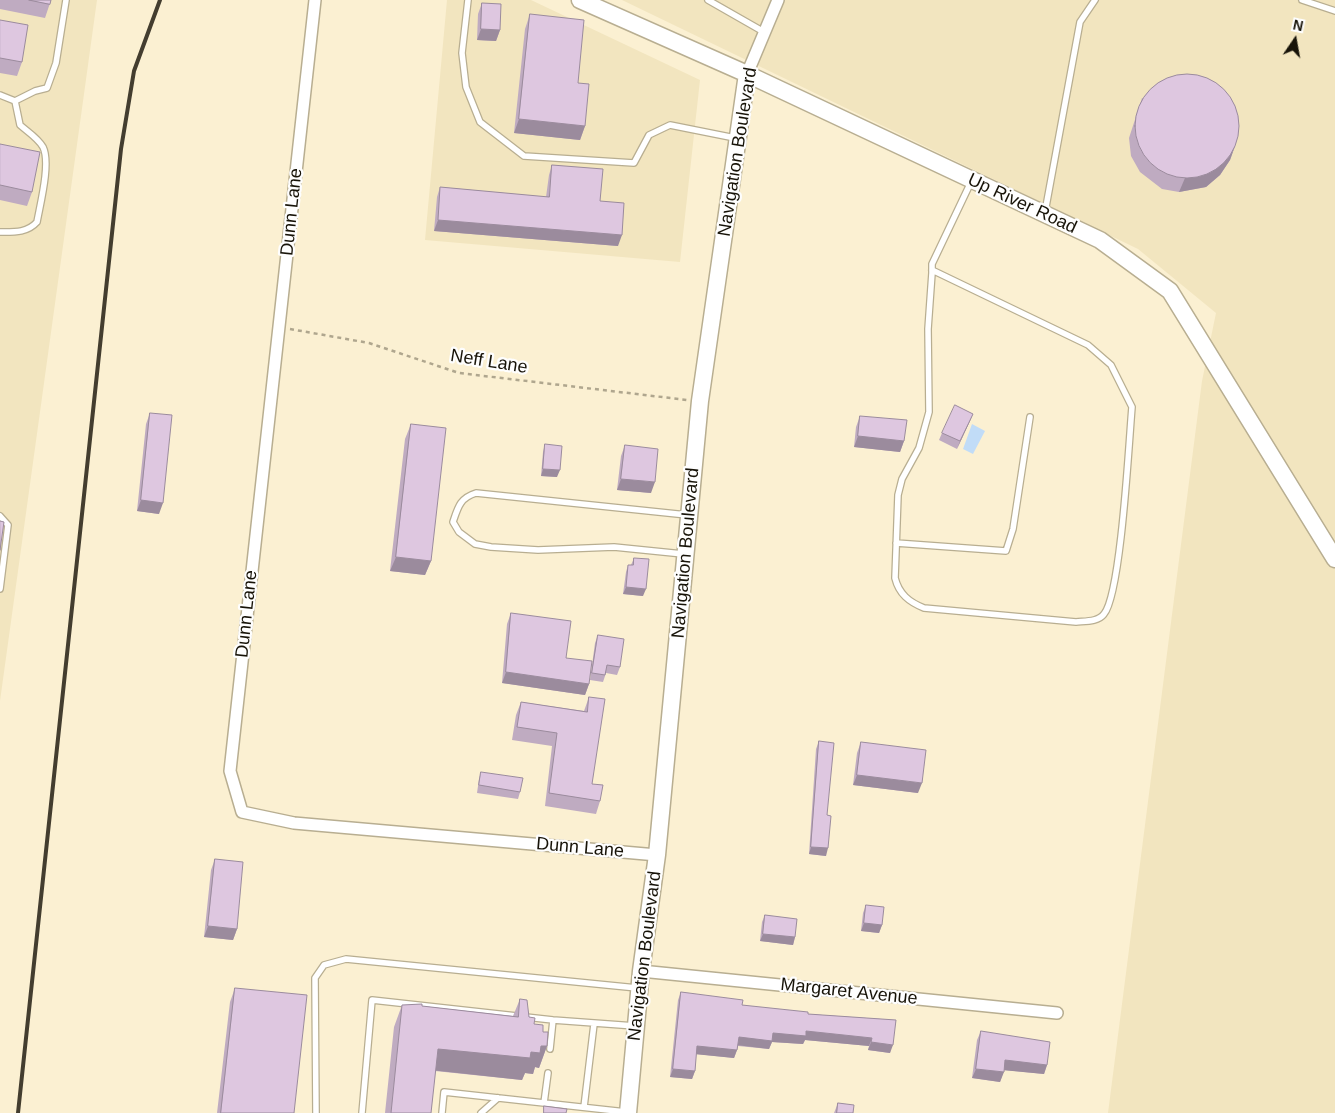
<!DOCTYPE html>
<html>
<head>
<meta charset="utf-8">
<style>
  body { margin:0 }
  #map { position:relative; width:1335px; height:1113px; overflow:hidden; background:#fbf0d2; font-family:Arial,sans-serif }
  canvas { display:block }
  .north { position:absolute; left:1270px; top:15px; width:50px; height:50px; -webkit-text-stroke:4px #fefefe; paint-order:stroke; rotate:12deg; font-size:14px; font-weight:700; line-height:20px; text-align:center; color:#171308 }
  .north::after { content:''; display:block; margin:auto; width:18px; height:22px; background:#171308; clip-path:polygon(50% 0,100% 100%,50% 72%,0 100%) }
</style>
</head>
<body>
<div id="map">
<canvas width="1335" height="1113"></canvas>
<div class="north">N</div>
</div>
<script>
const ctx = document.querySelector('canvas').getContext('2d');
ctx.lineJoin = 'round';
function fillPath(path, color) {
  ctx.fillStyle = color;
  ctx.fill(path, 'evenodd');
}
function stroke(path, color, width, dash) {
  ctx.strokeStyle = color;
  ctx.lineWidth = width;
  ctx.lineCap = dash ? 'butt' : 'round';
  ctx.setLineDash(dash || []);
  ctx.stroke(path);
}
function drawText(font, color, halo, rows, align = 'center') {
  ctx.font = font + ' Arial,sans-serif';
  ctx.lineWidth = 4.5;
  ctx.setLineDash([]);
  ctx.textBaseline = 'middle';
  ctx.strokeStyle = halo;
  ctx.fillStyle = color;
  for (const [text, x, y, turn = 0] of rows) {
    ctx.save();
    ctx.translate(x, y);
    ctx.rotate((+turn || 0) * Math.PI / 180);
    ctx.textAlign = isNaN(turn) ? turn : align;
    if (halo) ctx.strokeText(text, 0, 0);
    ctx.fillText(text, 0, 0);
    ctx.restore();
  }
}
fillPath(new Path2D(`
  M0,0H97L0,701Z
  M447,0H531L700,80L680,262L425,240Z
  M622,0H1335V1113H1108L1202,381L1216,313L1138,249Z`), '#f2e5bf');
fillPath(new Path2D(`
  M972,424L985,431L973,454L963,449Z`), '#c1dcf7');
const lane = new Path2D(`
  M468,0L462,53L466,87L480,122L524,156L634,163L649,135L670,125L735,138
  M708,0L764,32
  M1302,0L1335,11
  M0,95L15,101L20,125C28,132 38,138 43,147C51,163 40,205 37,222C27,233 14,232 0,232
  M15,101L35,91L47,88L56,63L66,0
  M1045,212L1080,22L1095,0
  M932,270L1088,345L1111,365L1132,407C1129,441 1121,594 1104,614C1098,622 1085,621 1076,622L924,608C909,602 899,594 895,578L898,495L902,479L919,448L929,412L928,329L932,273V264L971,182
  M0,516L8,525L0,589
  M896,543L1006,551L1013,529L1030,417
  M683,554L614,547L538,550L491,547L475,544L459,532L453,522C458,507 460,498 476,493L687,515
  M550,1049L553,1020
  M544,1103L548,1073
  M584,1107L594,1024
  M316,1113L315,978L324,965L346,959L637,988
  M362,1113L372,1000L553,1020L635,1026
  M442,1113L444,1092L626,1112
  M481,1113L498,1098`);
const street = new Path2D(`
  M315,0L230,771L242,812L294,823L657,855
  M747,74L778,0
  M641,971L1057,1013`);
const secondary = new Path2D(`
  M580,0L747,74L1100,240L1170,291L1335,559
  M628,1113L641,971L657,855L700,401L747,74`);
stroke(lane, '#b8ae91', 8);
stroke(street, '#b8ae91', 14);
stroke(secondary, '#b8ae91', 19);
stroke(new Path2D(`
  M290,329L369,343L459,373L687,400`), '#afa68e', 2.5, [4, 4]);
stroke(lane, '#fff', 5.5);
stroke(street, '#fff', 11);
stroke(secondary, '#fff', 16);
stroke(new Path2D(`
  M18,1113L121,149L134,71L160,0`), '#433d2f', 4);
fillPath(new Path2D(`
  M0,0H51L45,18L0,9Z
  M482,3L500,30L496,41L477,40L478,14Z
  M530,14L578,83L585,126L580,140L514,133L525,29Z
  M0,20L22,62L17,76L0,73Z
  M1142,98L1235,146L1230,160L1220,175L1206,187L1179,192L1162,189L1140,172L1131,156L1129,138Z
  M0,144L32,192L27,206L0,200Z
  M552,165L600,201L618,246L434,231L437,197L440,187L546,197L549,175Z
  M150,413L159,514L137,511L146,424Z
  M973,414L957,449L939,440L942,433Z
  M860,416L904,441L900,452L854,447L856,427Z
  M411,424L431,561L425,575L390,571L405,439Z
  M545,444L557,477L541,476L543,452Z
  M625,445L651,493L617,490L621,456Z
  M634,558L643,596L623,594L626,572L628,565H631Z
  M511,613L566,658L589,684L585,695L502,683L507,624Z
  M598,635L620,667L617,675L606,673L603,682L590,680L595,643Z
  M589,697L592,784L600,801L596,814L545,806L552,746L512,740L516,715L521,702L584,711Z
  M819,741L827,815L826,856L809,854L816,749Z
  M861,742L918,793L853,785L857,753Z
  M481,772L520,792L518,799L477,793L479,779Z
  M215,859L237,929L233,940L204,937L211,870Z
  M866,905L882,925L879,933L861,931L863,913Z
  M765,915L795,937L793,945L760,941L762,922Z
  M235,988L294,1113H217L230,1002Z
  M681,992L742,1005L808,1014L896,1020L890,1053L868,1050L869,1046L805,1040L803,1044L772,1042L769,1049L738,1046L737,1050L734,1058L696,1054L695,1071L692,1079L670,1077L678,1000Z
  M520,999L529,1017L534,1024L543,1032L547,1046L539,1068L535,1067L533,1074L525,1073L522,1080L435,1071L431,1113H385L394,1027L402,1005L422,1006L513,1016Z
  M981,1031L1047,1065L1044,1074L1004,1070L1000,1082L972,1078L977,1040Z
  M838,1103L853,1113H834Z`), '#bfabc1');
fillPath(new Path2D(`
  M481,29L500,30L496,41L477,40Z
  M519,119L585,126L580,140L514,133Z
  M1235,146L1230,160L1220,175L1206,187L1179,192L1185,178Z
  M438,220L622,235L618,246L434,231Z
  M973,414L970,421L957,449L960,441Z
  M858,436L904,441L900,452L854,447Z
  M543,469L560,470L557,477L541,476Z
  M621,479L655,482L651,493L617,490Z
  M141,500L163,503L159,514L137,511Z
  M396,557L431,561L425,575L390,571Z
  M626,587L646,589L643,596L623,594Z
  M506,672L589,684L585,695L502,683Z
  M857,775L922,783L918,793L853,785Z
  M811,847L828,848L826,856L809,854Z
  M864,923L882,925L879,933L861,931Z
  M208,926L237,929L233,940L204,937Z
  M763,934L795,937L793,945L760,941Z
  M806,1031L872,1038L869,1046L805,1040L803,1044L772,1042L769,1049L736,1045L739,1037L773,1033Z
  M871,1042L893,1045L890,1053L868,1050Z
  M541,1046H547L539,1068L535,1067L533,1074L525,1073L522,1080L430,1070L438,1049L531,1052Z
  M697,1046L737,1050L734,1058L694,1054Z
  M1005,1060L1047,1065L1044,1074L1002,1070Z
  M673,1069L695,1071L692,1079L670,1077Z
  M976,1069L1004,1072L1000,1082L972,1078Z`), '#9b8b9d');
const building = new Path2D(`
  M29,0H51L50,4Z
  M482,3L501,4L500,30L481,29Z
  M530,14L584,20L578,83L589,84L585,126L519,119Z
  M0,20L28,25L22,62L0,58Z
  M1135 126a52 52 0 1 1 104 0a52 52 0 1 1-104 0Z
  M0,144L40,152L32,192L0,185Z
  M552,165L603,169L600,201L624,203L622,235L438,220L440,187L549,197Z
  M955,405L973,414L960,441L942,433Z
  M150,413L172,415L163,503L141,500Z
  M860,416L907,420L904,441L858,436Z
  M411,424L446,428L431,561L396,557Z
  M545,444L562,446L560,470L543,469Z
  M625,445L658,449L655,482L621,479Z
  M0,521L4,522L0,550Z
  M634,558L649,559L646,589L626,587L628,565H633Z
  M511,613L571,621L566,658L592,661L589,684L506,672Z
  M598,635L624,639L620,667L607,665L605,675L592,673Z
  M589,697L605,699L592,784L603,785L600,801L549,793L557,733L517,727L521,702L587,712Z
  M819,741L834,743L827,815L831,816L828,848L811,847Z
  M861,742L926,750L922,783L857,775Z
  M481,772L523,778L520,792L479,785Z
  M215,859L243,862L237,929L208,926Z
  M866,905L884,907L882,925L864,923Z
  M765,915L797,919L795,937L763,934Z
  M235,988L307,995L294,1113H221Z
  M681,992L743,1000L742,1005L808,1012V1014L896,1020L893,1045L871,1042L872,1038L806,1031V1036L773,1033L772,1041L739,1037L737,1050L697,1046L695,1071L673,1069Z
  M520,999L527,1000L529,1017L535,1018L534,1024L543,1025V1032H548L547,1046H541L540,1053L531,1052L530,1058L438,1049L431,1113H391L402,1005L422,1004V1006L518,1017Z
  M981,1031L1050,1042L1047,1065L1005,1060L1004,1072L976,1069Z
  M838,1103L854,1105L853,1113H837Z
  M544,1106L567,1109L566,1113H544Z`);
fillPath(building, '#dec7e0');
stroke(building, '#9b8b9d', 1);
drawText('18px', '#171308', '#fefefe', [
  ["Navigation Boulevard",738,152,-81],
  ["Up River Road",1022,204,25],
  ["Dunn Lane",292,212,-84],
  ["Neff Lane",489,362,9],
  ["Navigation Boulevard",686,553,-85],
  ["Dunn Lane",247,614,-84],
  ["Dunn Lane",580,848,5],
  ["Navigation Boulevard",645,956,-83],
  ["Margaret Avenue",849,992,6]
]);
</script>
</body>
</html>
